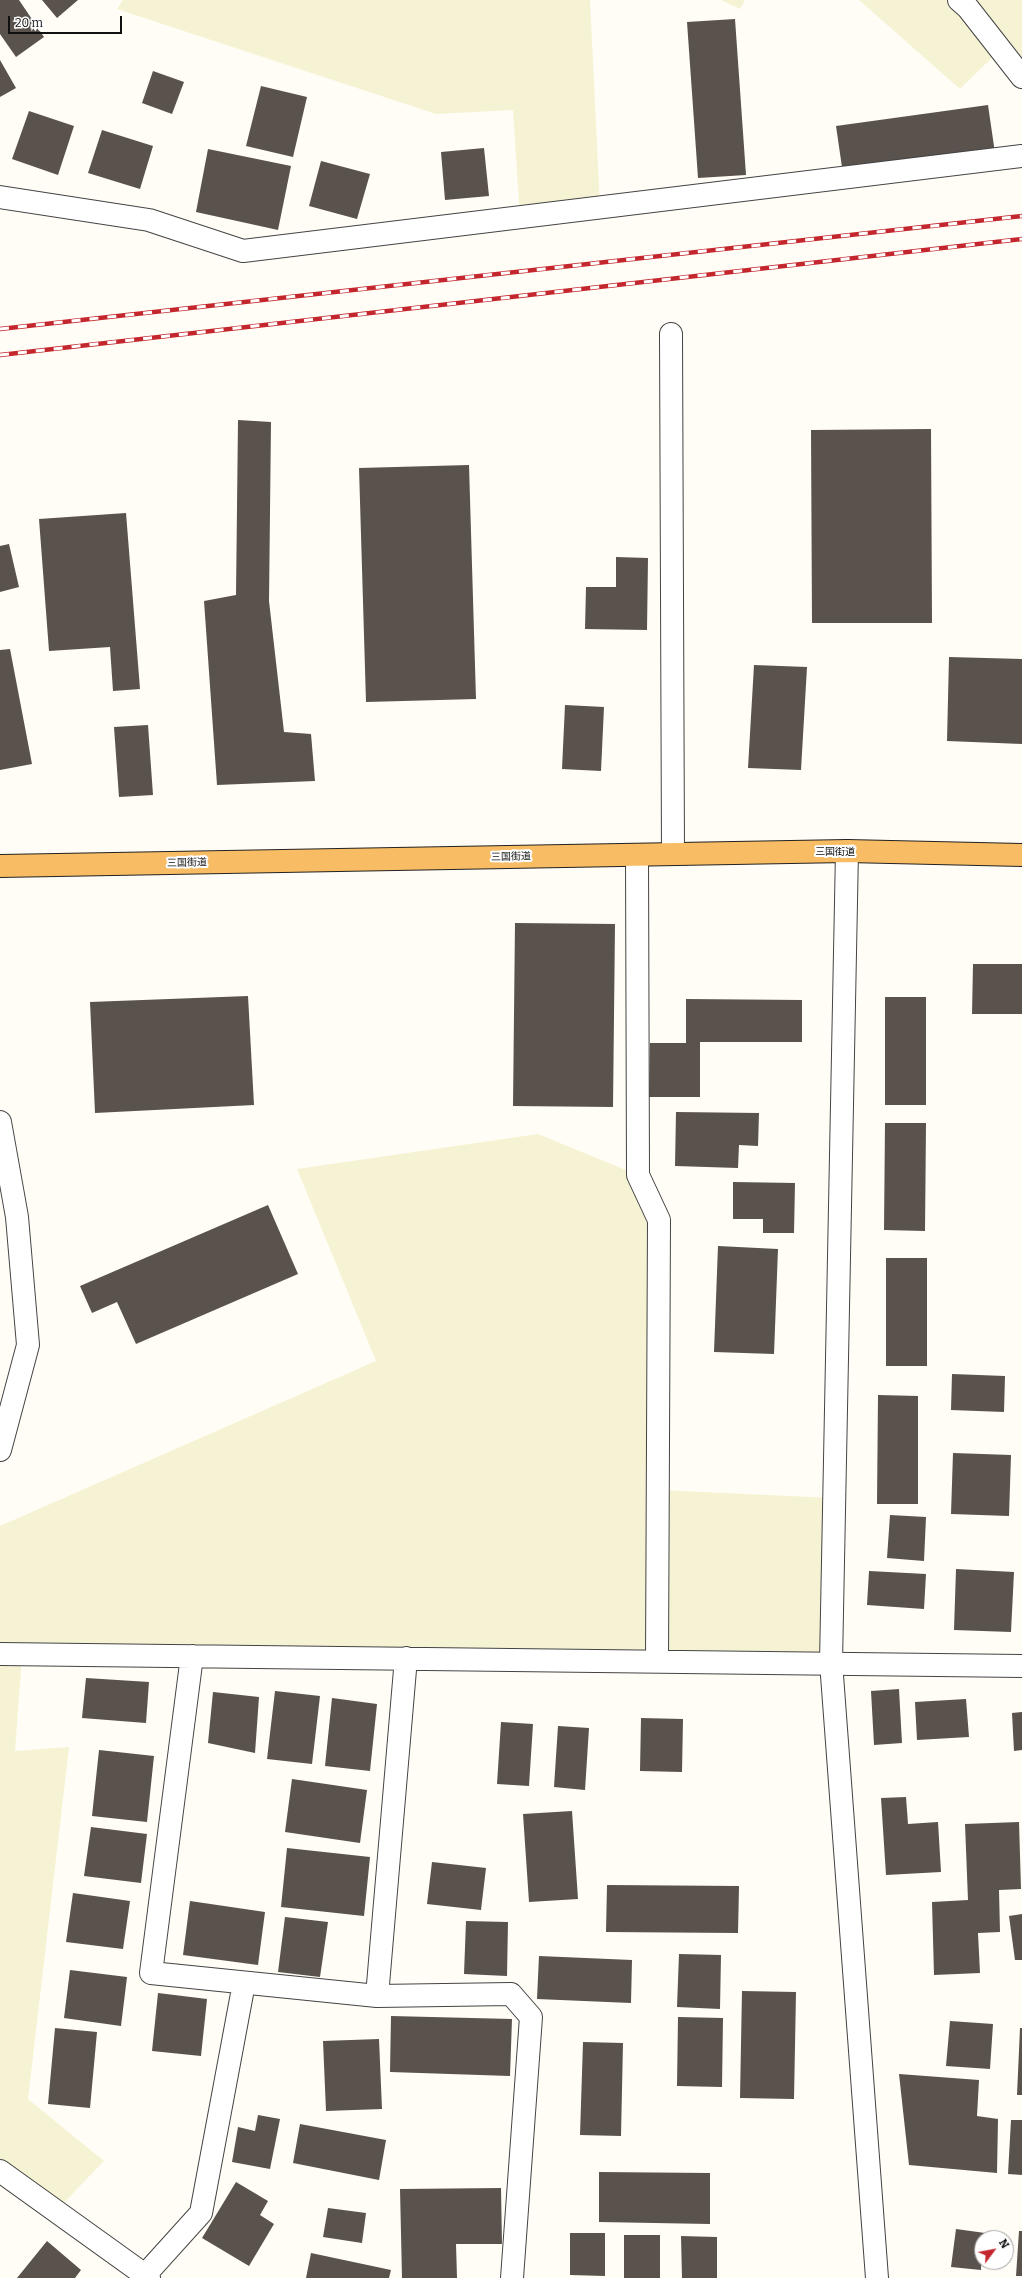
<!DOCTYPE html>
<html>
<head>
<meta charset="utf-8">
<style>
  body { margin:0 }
  #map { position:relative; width:1022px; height:2278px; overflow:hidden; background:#fffdf5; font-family:Bitter,serif }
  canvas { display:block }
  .north { position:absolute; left:974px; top:2230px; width:40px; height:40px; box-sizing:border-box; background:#fff; border:1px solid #a0a0a0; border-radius:50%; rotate:58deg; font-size:11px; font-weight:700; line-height:16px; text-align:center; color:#111 }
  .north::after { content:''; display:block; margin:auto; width:14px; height:18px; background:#c4262e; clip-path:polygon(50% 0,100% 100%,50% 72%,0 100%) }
  .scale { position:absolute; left:8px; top:16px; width:114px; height:18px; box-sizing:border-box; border:2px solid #111; border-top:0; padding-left:5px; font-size:12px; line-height:14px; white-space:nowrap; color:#111; -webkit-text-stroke:3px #fff; paint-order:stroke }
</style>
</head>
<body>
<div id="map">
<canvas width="1022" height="2278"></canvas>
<div class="north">N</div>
<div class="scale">20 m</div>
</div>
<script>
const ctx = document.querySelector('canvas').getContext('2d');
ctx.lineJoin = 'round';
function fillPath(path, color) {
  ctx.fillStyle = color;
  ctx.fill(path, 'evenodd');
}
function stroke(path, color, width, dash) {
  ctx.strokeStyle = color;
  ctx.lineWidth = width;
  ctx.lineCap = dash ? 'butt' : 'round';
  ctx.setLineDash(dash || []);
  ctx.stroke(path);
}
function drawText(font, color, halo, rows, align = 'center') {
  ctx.font = font + ' Bitter,"Noto Sans JP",serif';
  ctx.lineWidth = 4;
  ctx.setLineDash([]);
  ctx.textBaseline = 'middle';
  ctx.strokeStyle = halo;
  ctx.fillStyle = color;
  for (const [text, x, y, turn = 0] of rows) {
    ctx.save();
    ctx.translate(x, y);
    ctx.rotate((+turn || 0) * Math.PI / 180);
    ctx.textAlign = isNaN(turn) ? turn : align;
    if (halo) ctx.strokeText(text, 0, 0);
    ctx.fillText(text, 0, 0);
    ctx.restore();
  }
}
fillPath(new Path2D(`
  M123,0H590L600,207L520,218L513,110L436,114L117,9Z
  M721,0H745L740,9Z
  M859,0H1022V77L1000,50L960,89Z
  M538,1134L638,1175L659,1220L658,1490L834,1498L831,1662L22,1655L15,1751L69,1747L28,2099L104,2161L56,2211L0,2171V1526L376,1361L297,1169Z`), '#f6f3d4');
fillPath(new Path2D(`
  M0,0H19L44,37L16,57L0,34Z
  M42,0H78L57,18Z
  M735,19L746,175L698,178L687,22Z
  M0,60L16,88L0,97Z
  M153,71L184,82L172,114L142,103Z
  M261,86L307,97L293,157L246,146Z
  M988,105L995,153L843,174L836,126Z
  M29,111L74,126L58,175L12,159Z
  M102,130L153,146L140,189L88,173Z
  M484,148L489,196L445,200L441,152Z
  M208,149L291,166L278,230L196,212Z
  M321,161L370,174L357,219L309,206Z
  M238,420L271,422L269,601L284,732L311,734L315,781L217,785L204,601L236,595Z
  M931,429L932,623H812L811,430Z
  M469,465L476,699L366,702L359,468Z
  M126,513L140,689L113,691L110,647L49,651L39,519Z
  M9,544L19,587L0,592V546Z
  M616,557L648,558L647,630L585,629L586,587H616Z
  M10,649L32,764L0,770V650Z
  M949,657L1022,659V744L947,741Z
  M754,665L807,667L801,770L748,768Z
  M565,705L604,707L601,771L562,769Z
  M148,725L153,795L119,797L114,727Z
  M515,923L615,924L613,1107L513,1106Z
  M973,964H1022V1014H972Z
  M248,996L254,1105L95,1113L90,1002Z
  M885,997H926V1105H885Z
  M686,999L802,1000V1042H700V1097H649L650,1043H686Z
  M676,1112L759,1113L758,1146L739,1145L738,1168L675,1166Z
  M885,1123H926L925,1231L884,1230Z
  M733,1182L795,1183L794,1233H763V1219H733Z
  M268,1205L298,1274L136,1344L117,1302L92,1313L80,1286Z
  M718,1246L778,1249L774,1354L714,1352Z
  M886,1258H927V1366H886Z
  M952,1374L1005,1376L1004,1412L951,1410Z
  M878,1395L918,1396V1504H877Z
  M953,1453L1011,1455L1009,1516L951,1514Z
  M890,1515L926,1517L924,1561L887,1558Z
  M956,1569L1014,1572L1011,1632L954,1630Z
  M869,1571L926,1574L924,1609L867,1605Z
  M86,1678L149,1682L146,1723L82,1718Z
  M899,1689L902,1743L874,1745L871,1691Z
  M275,1691L320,1696L312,1764L267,1759Z
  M213,1692L259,1697L255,1753L208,1743Z
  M332,1698L377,1704L370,1771L325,1766Z
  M966,1699L969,1737L917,1740L915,1702Z
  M1022,1712V1750L1014,1751L1012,1713Z
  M641,1718L683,1719L682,1772L640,1771Z
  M501,1722L533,1724L529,1786L497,1784Z
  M558,1726L589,1728L585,1790L554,1787Z
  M99,1750L154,1756L147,1822L92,1816Z
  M292,1779L367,1790L360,1843L285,1832Z
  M906,1797L908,1824L938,1822L941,1872L886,1875L881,1798Z
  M572,1811L578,1899L529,1902L523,1814Z
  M1019,1822L1021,1889L999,1890L1000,1932L978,1933L980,1973L934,1975L932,1902L968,1900L965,1824Z
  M91,1827L147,1834L141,1883L84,1876Z
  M287,1848L370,1857L364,1916L281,1907Z
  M432,1862L486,1868L481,1910L427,1904Z
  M607,1885L739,1886L738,1933L606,1932Z
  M73,1893L130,1901L123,1949L66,1942Z
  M190,1901L265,1912L258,1965L183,1955Z
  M1022,1914V1960H1015L1009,1916Z
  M285,1917L328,1922L320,1977L278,1972Z
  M466,1921L508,1922L507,1976L464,1974Z
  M679,1954L721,1955L720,2009L677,2007Z
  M539,1956L632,1960L631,2003L537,1999Z
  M70,1970L127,1977L121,2026L64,2018Z
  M742,1991L796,1992L794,2099L740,2098Z
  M158,1993L207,1999L201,2056L152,2051Z
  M391,2016L512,2019L510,2076L390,2072Z
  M678,2017L723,2018L722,2087L677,2086Z
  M950,2021L993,2024L990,2069L946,2066Z
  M55,2028L97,2032L90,2108L48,2104Z
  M1020,2028H1022V2095H1017Z
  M379,2039L382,2109L326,2111L323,2041Z
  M583,2042L623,2043L621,2136L580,2135Z
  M899,2074L979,2080L977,2116L998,2119L997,2173L909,2165Z
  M258,2115L280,2119L270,2169L232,2162L238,2127L255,2131Z
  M1011,2120H1022V2175L1008,2174Z
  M300,2124L386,2140L379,2180L293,2163Z
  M599,2172L710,2173V2224L599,2222Z
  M236,2182L268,2201L260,2215L274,2224L249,2266L202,2238Z
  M501,2188L502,2244H456L457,2278H402L400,2189Z
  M328,2208L366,2213L362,2243L323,2237Z
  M956,2229L985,2233V2238H982L981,2270L951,2267Z
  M1019,2231H1022V2276H1016Z
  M570,2233H605V2276L570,2275Z
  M624,2235H660V2278H624Z
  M681,2236L717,2237V2278H682Z
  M47,2241L81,2270L75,2278H17Z
  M311,2253L391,2270L389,2278H306Z`), '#5a524d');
const minor = new Path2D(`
  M959,0L968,8L1022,77
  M0,197L149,220L243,251L1022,156
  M671,334L673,854
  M637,855L638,1175L659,1220L657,1661
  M0,1122L17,1217L28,1345L0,1450
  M0,1654L1022,1666
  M192,1656L151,1973L377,1996L511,1994L531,2017L512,2278
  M377,1996L406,1658
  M0,2171L149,2278
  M145,2275L201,2213L244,1983`);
const tertiary = new Path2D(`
  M847,851L831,1662L877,2278`);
const trunk = new Path2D(`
  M0,866L847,851L1022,855`);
stroke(minor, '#444', 24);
stroke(tertiary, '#444', 24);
stroke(trunk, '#222', 24);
stroke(minor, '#fff', 22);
stroke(tertiary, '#fff', 22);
stroke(trunk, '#f7bc64', 22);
const rail = new Path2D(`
  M0,329L1022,216
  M0,355L1022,239`);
stroke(rail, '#c4262e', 4.5);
stroke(rail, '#fff', 3, [9]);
drawText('10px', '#111', '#fff', [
  ["三国街道",835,852],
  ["三国街道",511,857,-1],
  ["三国街道",187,863,-1]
]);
</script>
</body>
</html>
